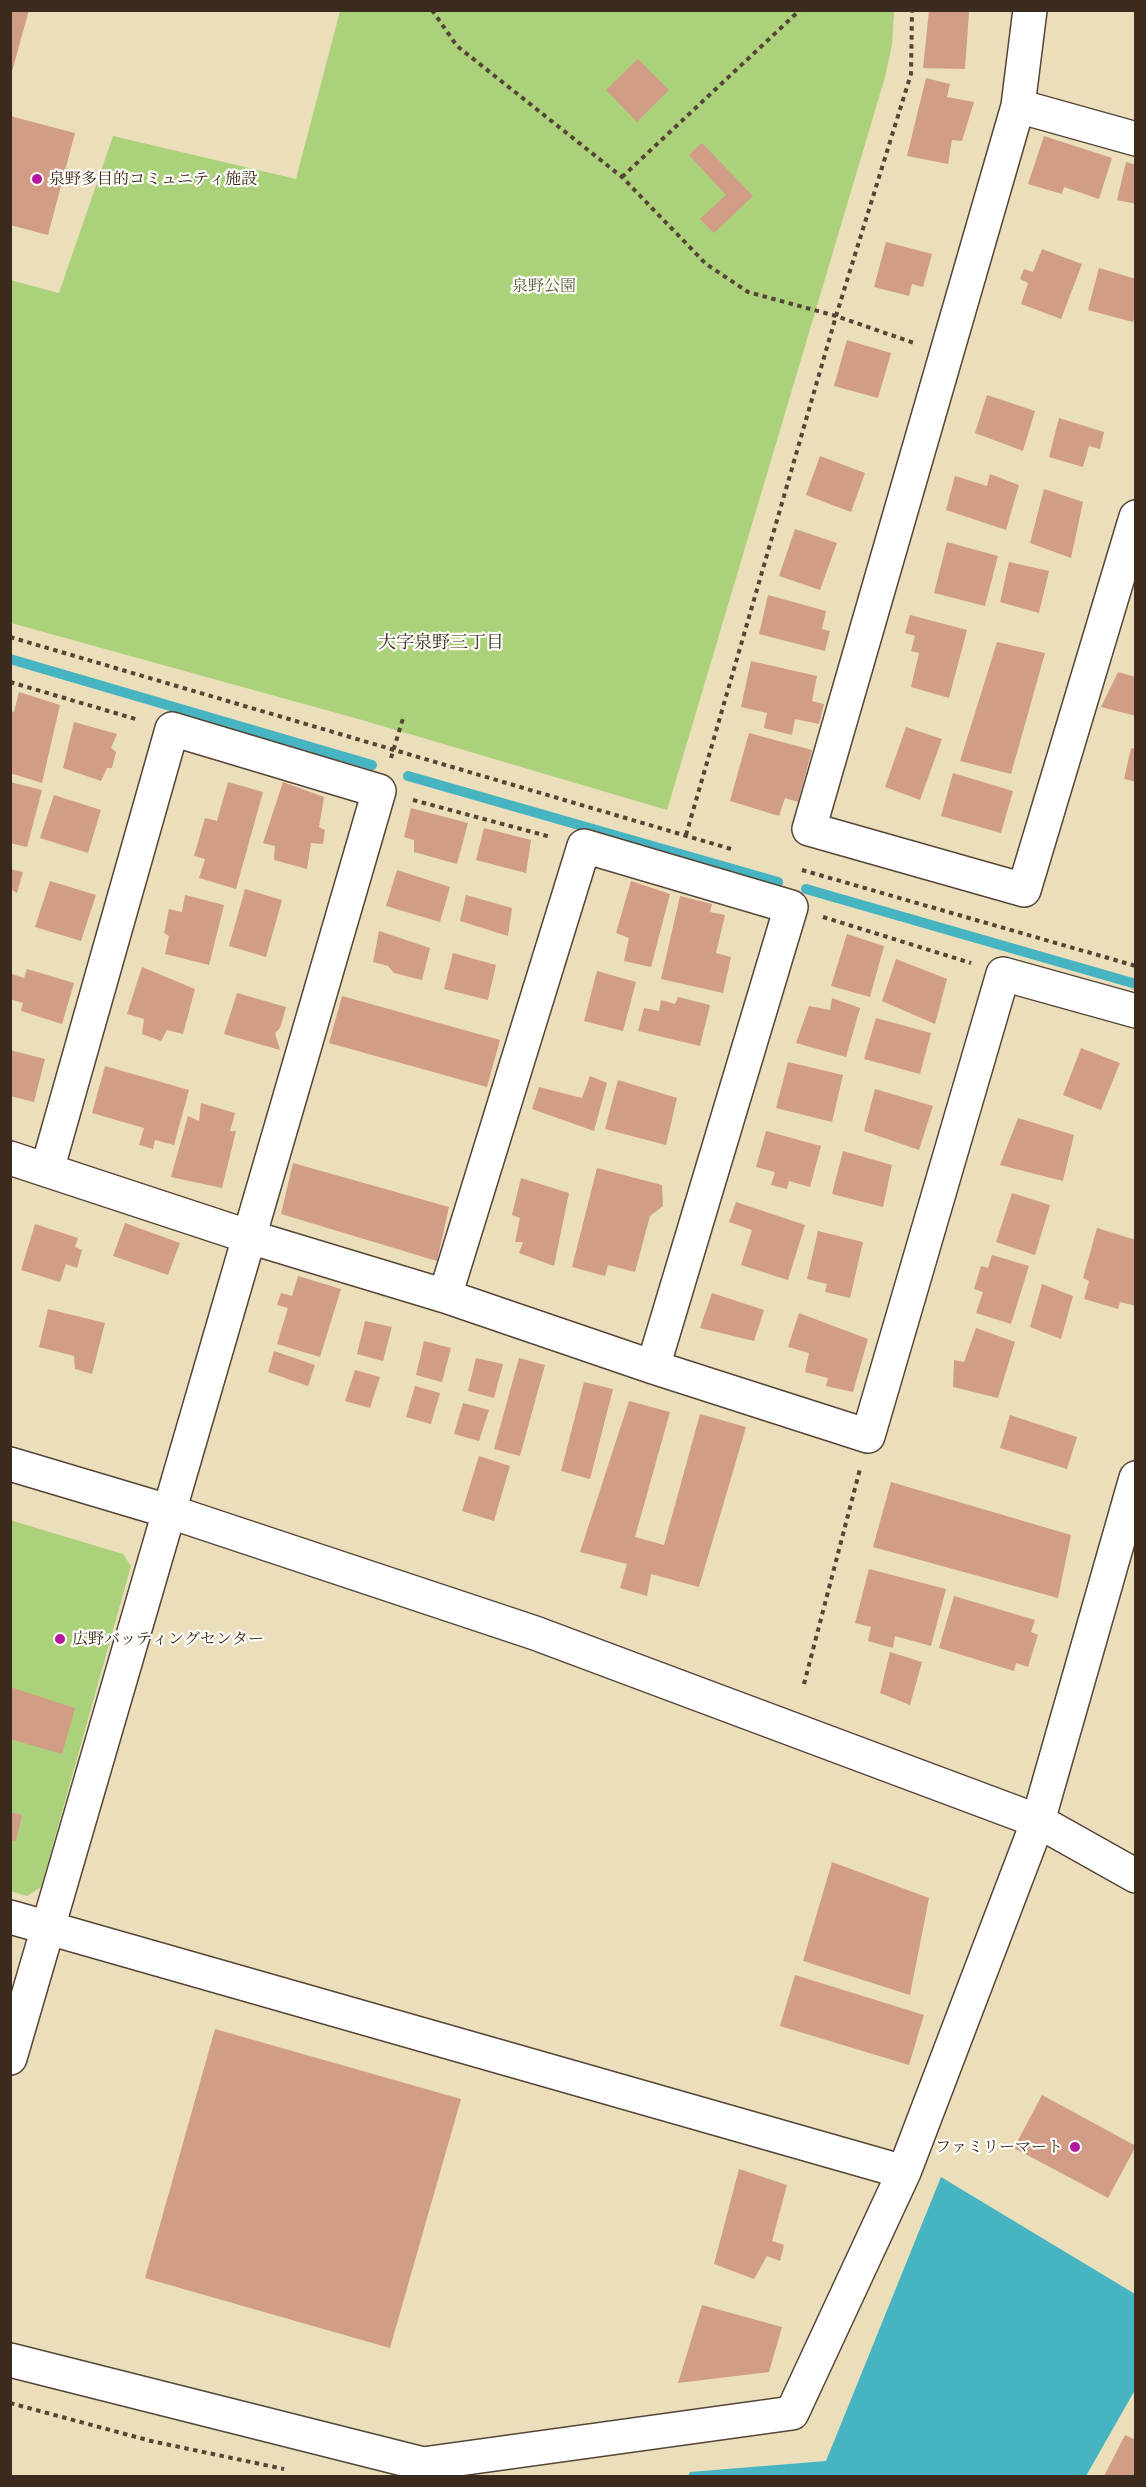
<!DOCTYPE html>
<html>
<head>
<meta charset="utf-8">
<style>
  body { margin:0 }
  #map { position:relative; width:1146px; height:2487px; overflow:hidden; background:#ebdebb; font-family:"Libre Caslon Text",serif }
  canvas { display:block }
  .frame { position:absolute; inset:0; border:12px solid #3b2a1e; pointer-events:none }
</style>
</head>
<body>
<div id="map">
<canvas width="1146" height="2487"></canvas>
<div class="frame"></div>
</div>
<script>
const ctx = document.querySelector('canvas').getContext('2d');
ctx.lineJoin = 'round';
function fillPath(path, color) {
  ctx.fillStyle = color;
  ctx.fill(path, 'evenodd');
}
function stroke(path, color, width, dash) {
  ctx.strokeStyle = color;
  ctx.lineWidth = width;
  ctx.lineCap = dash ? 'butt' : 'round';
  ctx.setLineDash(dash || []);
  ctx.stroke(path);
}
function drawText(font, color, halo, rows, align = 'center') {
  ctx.font = font + ' "Libre Caslon Text","Noto Serif JP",serif';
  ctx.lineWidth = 4.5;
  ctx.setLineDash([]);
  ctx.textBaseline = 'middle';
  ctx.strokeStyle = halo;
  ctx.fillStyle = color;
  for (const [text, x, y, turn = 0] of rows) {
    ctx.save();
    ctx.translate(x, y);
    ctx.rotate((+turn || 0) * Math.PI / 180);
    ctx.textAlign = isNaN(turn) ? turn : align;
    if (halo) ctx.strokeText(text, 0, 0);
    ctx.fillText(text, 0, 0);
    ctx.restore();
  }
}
fillPath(new Path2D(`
  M340,11H894L892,45L885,77L667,810L362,720L11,623L10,280L59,293L113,136L296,179Z
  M10,1520L123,1554L131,1566L41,1887L27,1896L10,1891Z`), '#abd17b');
fillPath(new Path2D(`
  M941,2177L1135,2294V2390L1086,2476H688L690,2472L826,2461Z`), '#46b4c1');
stroke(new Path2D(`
  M10,659L372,765
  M408,776L778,882
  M806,889L1136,984`), '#46b4c1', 10);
fillPath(new Path2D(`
  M10,10H29L11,75H10Z
  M929,10L969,12L965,69L923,68Z
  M638,59L669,90L637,122L606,90Z
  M926,78L950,84L947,97L974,102L962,141L952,140L948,164L907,156Z
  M10,116L75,133L48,235L10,225Z
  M1044,136L1112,158L1099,199L1064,187L1062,194L1028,184Z
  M702,143L753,196L714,233L700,219L726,195L689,155Z
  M1126,162L1136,165V204L1117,200Z
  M886,242L932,254L923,287L912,284L909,296L874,287Z
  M1042,249L1082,264L1061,319L1021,304L1028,283L1020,279L1024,269L1033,272Z
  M1099,268L1136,279V310L1133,322L1088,310Z
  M847,340L891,353L878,398L834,386Z
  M987,395L1035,411L1023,451L975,433Z
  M1059,418L1104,432L1100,449L1089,446L1083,467L1049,457Z
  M820,456L865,473L851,512L806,495Z
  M990,474L1019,485L1006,530L946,510L955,476L987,486Z
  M1044,489L1083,502L1071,558L1030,543Z
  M795,529L837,543L820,590L779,576Z
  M947,542L998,556L985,606L934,593Z
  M1009,562L1049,571L1039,613L1000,602Z
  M768,595L826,611L822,629L830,631L825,651L759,634Z
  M910,615L967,630L949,698L911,687L919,653L911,651L915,636L905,633Z
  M997,642L1045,653L1011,774L960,761Z
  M751,661L817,676L812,701L824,704L819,724L795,719L792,735L764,728L767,713L741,707Z
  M1118,672L1136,677V716L1101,707Z
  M19,692L60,705L42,783L10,773V711L14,712Z
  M74,722L117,734L111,748L116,752L112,768H107L101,781L63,768Z
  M906,727L942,739L920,800L885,787Z
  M749,733L812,750L798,802L785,798L779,816L730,801Z
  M1131,748L1136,749V782L1124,779Z
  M953,773L1013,791L1001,833L941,816Z
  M10,782L42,790L27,847L10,843Z
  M228,782L263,792L236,889L199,878L205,859L194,856L205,818L217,821Z
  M283,782L324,797L319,827L325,830L323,844L311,843L307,869L274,860L275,846L263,843Z
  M54,795L101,810L88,853L40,838Z
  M411,808L468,823L457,864L414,852V840L404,837Z
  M484,828L531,840L526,873L476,860Z
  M10,869L23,872L17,893L10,889Z
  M397,870L450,887L440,922L386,906Z
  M50,881L96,895L81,941L35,927Z
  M631,881L670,894L651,967L624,961L629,938L616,933Z
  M245,889L282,900L266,957L229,946Z
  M185,895L224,905L209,965L165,954L169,936L164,933L169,909L182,912Z
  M466,895L512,908L508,936L460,921Z
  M680,896L712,904L710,912L725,915L716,953L731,957L723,993L661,979Z
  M379,931L430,948L422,980L394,973L388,966L373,962Z
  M847,934L884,946L870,997L831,986Z
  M453,953L496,965L488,1000L444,989Z
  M896,959L947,979L935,1024L882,1001Z
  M142,967L195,989L183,1034L167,1030L161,1041L142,1034L144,1019L127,1014Z
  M27,969L74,983L62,1024L21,1011L23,1003L10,999L12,974L24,978Z
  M597,971L636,982L623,1031L584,1021Z
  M237,993L286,1007L280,1028L275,1033L280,1050L224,1034Z
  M342,996L500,1040L487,1087L329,1043Z
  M678,997L710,1005L700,1046L638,1031L644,1008L659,1011L661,1000L675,1004Z
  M832,998L860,1008L846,1057L796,1043L809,1006L830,1010Z
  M876,1018L931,1033L920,1074L864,1059Z
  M1081,1048L1120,1063L1101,1110L1063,1095Z
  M10,1050L45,1059L34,1102L10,1096Z
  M788,1062L843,1075L832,1122L776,1108Z
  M105,1066L189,1090L174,1145L155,1140L153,1149L139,1145L144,1128L92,1113Z
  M590,1076L607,1083L594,1131L532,1109L539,1087L582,1098Z
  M618,1080L677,1098L666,1145L605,1129Z
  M875,1089L933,1106L919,1150L864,1131Z
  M201,1103L235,1113L230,1131H236L222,1188L171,1177L188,1116L199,1121Z
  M1018,1118L1074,1135L1063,1181L1000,1165Z
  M766,1131L821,1146L810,1187L789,1181L787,1189L771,1185L775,1172L756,1167Z
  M843,1151L892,1165L883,1207L832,1194Z
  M293,1163L449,1207L437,1261L281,1214Z
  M597,1168L662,1185L663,1206L650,1216L635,1272L608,1265L605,1276L572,1267Z
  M521,1178L569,1193L554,1266L519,1253L523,1242H515L520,1218L512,1215Z
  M1012,1193L1050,1205L1035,1255L996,1242Z
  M736,1202L805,1225L788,1280L741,1265L752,1230L729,1222Z
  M125,1223L180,1243L168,1275L113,1256Z
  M35,1224L78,1238L75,1247L82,1250L77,1268L66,1264L60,1282L21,1270Z
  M1097,1228L1136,1240V1306L1120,1302L1118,1309L1084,1299L1089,1281L1083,1278Z
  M818,1231L863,1242L850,1298L825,1292L827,1284L807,1279Z
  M992,1255L1029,1266L1011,1324L976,1313L983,1292L974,1289L981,1266L988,1268Z
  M298,1276L341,1289L320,1357L277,1344L288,1308L277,1305L281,1293L292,1296Z
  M1042,1284L1073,1296L1061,1339L1030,1327Z
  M712,1293L764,1310L754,1341L700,1328Z
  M48,1309L105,1323L92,1374L75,1369L74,1356L39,1347Z
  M799,1313L868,1339L853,1392L826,1386L828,1378L805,1372L809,1353L788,1347Z
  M365,1321L392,1327L383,1361L357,1354Z
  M976,1328L1015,1342L998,1398L953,1387L954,1360L964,1362Z
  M424,1341L451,1348L442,1382L416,1375Z
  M274,1351L315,1365L308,1386L268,1372Z
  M476,1358L503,1364L494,1398L468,1391Z
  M519,1358L545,1365L520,1456L494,1449Z
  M355,1370L380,1377L370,1408L345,1401Z
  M584,1382L613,1389L590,1479L561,1471Z
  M415,1386L440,1393L431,1424L406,1417Z
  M629,1401L670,1412L635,1537L664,1545L700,1414L746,1427L699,1587L651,1574L647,1596L620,1588L627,1564L580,1552Z
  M463,1403L489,1410L479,1441L454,1434Z
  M1010,1415L1077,1437L1067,1469L1000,1448Z
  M479,1456L510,1466L494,1521L462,1511Z
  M891,1482L1071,1535L1058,1598L873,1547Z
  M869,1569L946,1589L931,1646L895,1636L893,1648L868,1641L871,1627L855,1623Z
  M954,1596L1035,1620L1031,1632L1038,1635L1028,1667L1016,1663L1014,1671L939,1648Z
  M890,1652L922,1662L910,1705L880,1693Z
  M10,1687L75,1708L62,1754L10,1739Z
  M10,1812L22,1815L16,1841L10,1840Z
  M832,1862L929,1898L910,1995L803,1961Z
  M795,1975L924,2015L909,2065L780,2026Z
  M215,2029L461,2099L390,2348L145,2278Z
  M1042,2095L1136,2146L1108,2198L1014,2148Z
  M739,2169L787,2185L772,2241L784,2245L780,2261L767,2256L754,2279L714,2264Z
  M702,2305L782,2327L769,2372L678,2383Z
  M1125,2435L1136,2440V2476H1104Z`), '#d29d87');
const minor = new Path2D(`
  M1030,10L1018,106L809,829L1024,890L1136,517
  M1018,106L1136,139
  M10,1158L250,1237L445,1296L653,1367L868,1436L1003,974L1136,1011
  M445,1296L584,846L791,907L653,1367
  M10,1464L171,1512L535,1633L1038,1821L1136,1876
  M10,1917L904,2172
  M10,2058L379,791L172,729L47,1170
  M10,2360L423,2464L792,2413L904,2172L1038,1821L1136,1478`);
stroke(minor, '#554536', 36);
stroke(new Path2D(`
  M432,10L457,46L622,177L706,264L748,292L836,316L914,343
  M622,177L800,10
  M10,637L731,849
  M10,682L139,720
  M391,758L404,715
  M413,800L551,837
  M686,835L836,316L911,74L912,10
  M802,870L1136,966
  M823,917L971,963
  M804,1684L860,1469
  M10,2403L151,2441L284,2469`), '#554536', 4, [4.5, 4.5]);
stroke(minor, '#fff', 33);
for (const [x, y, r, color] of [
  [37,179,6,"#b5179e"],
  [60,1639,6,"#b5179e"],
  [1075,2147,6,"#b5179e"]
]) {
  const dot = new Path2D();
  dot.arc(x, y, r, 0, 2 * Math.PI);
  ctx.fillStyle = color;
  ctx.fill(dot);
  stroke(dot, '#fdfcf7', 2);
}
drawText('16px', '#3b2a1e', '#fdfcf7', [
  ["泉野多目的コミュニティ施設",49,179],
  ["広野バッティングセンター",72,1639],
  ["ファミリーマート",1063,2147,"right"]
], 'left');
drawText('16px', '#5d5c3a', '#fdfcf7', [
  ["泉野公園",544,286]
]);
drawText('18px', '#3b2a1e', '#fdfcf7', [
  ["大字泉野三丁目",441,643]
]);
</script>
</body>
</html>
